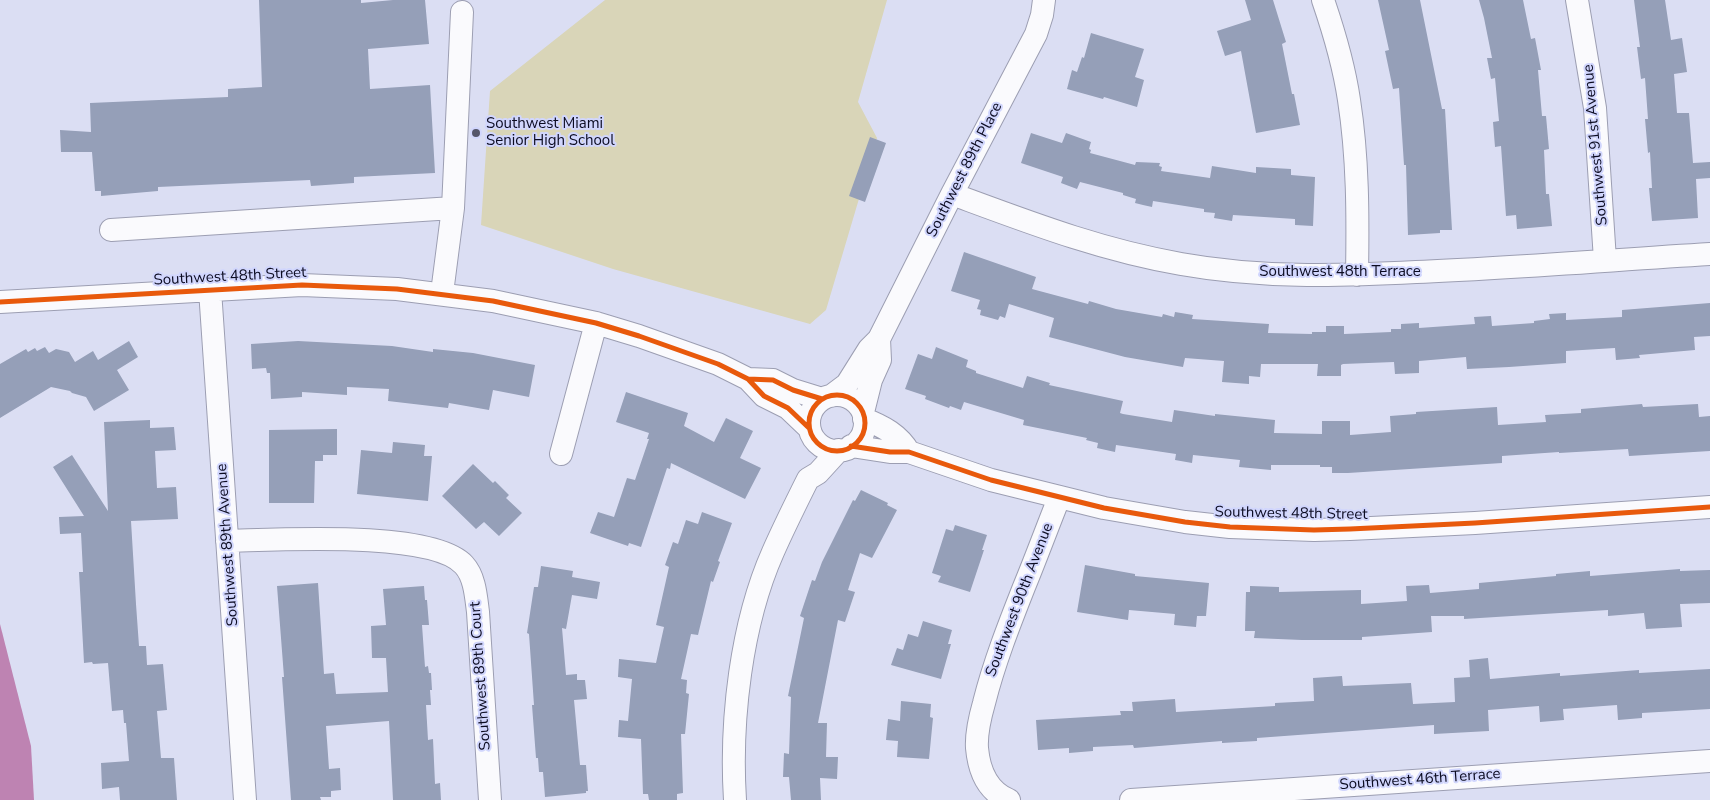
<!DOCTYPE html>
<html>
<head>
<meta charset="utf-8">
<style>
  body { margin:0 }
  canvas { display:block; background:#dbdef3 }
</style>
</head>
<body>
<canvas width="1710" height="800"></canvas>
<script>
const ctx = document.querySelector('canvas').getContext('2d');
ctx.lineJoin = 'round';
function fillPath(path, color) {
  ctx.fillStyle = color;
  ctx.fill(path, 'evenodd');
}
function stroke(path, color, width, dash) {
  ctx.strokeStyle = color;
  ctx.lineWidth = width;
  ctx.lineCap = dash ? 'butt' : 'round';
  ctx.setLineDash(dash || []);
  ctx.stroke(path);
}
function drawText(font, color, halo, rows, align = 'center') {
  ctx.font = font + ' "Nunito Sans",sans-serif';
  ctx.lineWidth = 4;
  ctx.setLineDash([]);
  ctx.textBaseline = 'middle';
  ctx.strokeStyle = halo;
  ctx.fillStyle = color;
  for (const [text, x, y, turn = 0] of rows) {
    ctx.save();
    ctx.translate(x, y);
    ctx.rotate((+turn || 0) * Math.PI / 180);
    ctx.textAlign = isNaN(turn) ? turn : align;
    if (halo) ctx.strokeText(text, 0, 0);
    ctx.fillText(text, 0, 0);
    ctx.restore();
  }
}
fillPath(new Path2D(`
  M605,0H887L858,102L877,138L826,310L810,324L613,269L481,225L490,91Z`), '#d9d5b8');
fillPath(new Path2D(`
  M0,624L31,746L34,800H0Z`), '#be83b2');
fillPath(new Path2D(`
  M259,0H361V3L393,0H425L429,44L368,49L370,89L430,85L435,173L354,177V183L311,186L310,180L158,187V191L101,196V191H95L92,152H61L60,130L91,132L90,103L228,97V89L262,87Z
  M1245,0H1273L1286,42L1282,44L1292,94H1294L1300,125L1256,133L1241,51L1225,56L1217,31L1251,20Z
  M1378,0H1420L1442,109H1445L1452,230H1440V233L1408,235L1406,165H1404L1399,88L1393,89L1385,51L1389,50Z
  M1479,0H1523L1531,39L1535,38L1541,70H1538L1542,116H1546L1549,149L1544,150L1546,194H1549L1552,226L1517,229L1516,215L1506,216L1501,146L1495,147L1493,122L1499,121L1495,78L1491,79L1487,58H1492L1484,18Z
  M1634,0H1665L1671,40L1682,38L1687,72L1674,74L1677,113H1689L1693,163L1710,162V178L1696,179L1698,218L1652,221L1649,188H1652L1650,152L1648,153L1645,119H1648L1645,78L1641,79L1637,47H1640Z
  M1091,33L1144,49L1135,77L1144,80L1137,107L1104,97L1103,99L1067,89L1072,70L1077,72L1082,57L1084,58Z
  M1031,133L1062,143L1066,133L1091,142L1089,149L1091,150L1090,153L1135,165L1136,162L1160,163L1159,166L1162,167L1161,171L1210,178L1212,166L1256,173V167L1291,169V175L1315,177L1313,226L1295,225V219L1233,215L1232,221L1214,218L1215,213L1204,212V209L1153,201L1152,207L1143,205L1135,203L1136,199L1123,195V193L1080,182L1077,189L1061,183L1063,177L1021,163Z
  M870,137L886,143L865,202L849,196Z
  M964,252L1036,277L1032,289L1088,304L1089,301L1116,309L1162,317L1163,314L1174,317L1175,312L1193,315L1192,319L1269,324L1268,333L1312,334V332H1326V326H1344V334L1391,332V329H1401V324L1419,323V328L1475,324L1474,317L1491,316L1492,326L1534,323V321L1550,319L1549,314L1566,313V320L1622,317V310L1710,303V336L1694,337L1695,350L1639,355L1640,358L1616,360L1615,348L1566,351V363L1509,367L1467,369L1466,357L1419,361V373L1395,374L1394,362L1343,364L1341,365V376H1317L1318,364H1261L1260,377L1249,376V384L1222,382L1224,361L1185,358L1183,367L1125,357L1049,337L1054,318L1009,304L1005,318L1000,316L998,320L980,315L981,310L977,309L980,300L951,291Z
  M129,341L138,357L117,370L129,390L94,411L86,397L72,393L70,391L51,387L0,418V364L26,349L28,352L35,348L37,351L45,347L49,353L56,349L69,352L75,362L93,351L98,360Z
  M298,341L392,346L433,352V349L473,353L535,365L529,397L493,390L489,410L449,403L448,408L388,401L389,389L347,387V395L302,392V397L271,399L270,373H267L266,368L252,369L251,344Z
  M936,347L968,360L966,367L976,371V373L1023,388L1027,376L1050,383L1049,385L1123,401L1120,413L1123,414L1172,422L1174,410L1215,416V414L1275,420L1274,433L1322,434V421H1350V435L1391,432L1390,416L1416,414V412L1497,407L1498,425L1546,422L1545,415L1581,413V409L1642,404L1643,407L1698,404L1699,417L1710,416V451L1629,456L1628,449L1559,453V452L1502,456V463L1348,473H1332V467H1320V465H1271V470L1239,467L1240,460L1193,455L1192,463L1175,460L1176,454L1116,445L1115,452L1097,448L1098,443L1086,440L1087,438L1023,425L1024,420L964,402L961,410L950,406L949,408L925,399L926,396L905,389L918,354L932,359Z
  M626,392L688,413L684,426L714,442L726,418L753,431L740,458L761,468L745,499L671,463L670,469L667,468L641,547L629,543L628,546L590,533L598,512L614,517L627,478L635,480L649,439H647L649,433L616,422Z
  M150,420V428L174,427L176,450L155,451L157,488L176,487L178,519L131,521L136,604L139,646H146L147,665L163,664L167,710L157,711L161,758H174L177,800H120L119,787L102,789L101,763L129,761L126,723H124L123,710L112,711L108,663L93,664L92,662L84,663L79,572H83L81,533L60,534L59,517L84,516L53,467L72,455L108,511L104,422Z
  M337,429V455H323V461H315L314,503H269V430Z
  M393,442L425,445L424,456H432L428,501L357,494L361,450L392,453Z
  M473,464L493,483L495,481L509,495L506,498L522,513L499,536L484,522L476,529L442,496Z
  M861,490L888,503L887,505L897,510L872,558L860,553L848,590L855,592L845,622L838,620L818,723H827L826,757H838L837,779L820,778L821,800H791L789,777H783L784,753L789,754L791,697L788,696L804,618L800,616L812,580L815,581L822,562L853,500L855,501Z
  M702,512L732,523L718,561L720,562L713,582L711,581L698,635L691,634L681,679L687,680L686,693L689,694L685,734H681L683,793L677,794V800H649L648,794H643L641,739L618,737L619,720L628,721L632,679L618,677L619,659L656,663L664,627L656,625L669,567L665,565L673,542L678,544L686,520L698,524Z
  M955,525L987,535L982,550H984L970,592L938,582L941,576L932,573L946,529L953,531Z
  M1085,565L1135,574V576L1209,583L1206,616H1197L1196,627L1174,625L1175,614L1129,610L1128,620L1077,612Z
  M541,566L573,571L572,577L600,582L597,599L572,595L566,629L562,628L566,675L577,674V680H585L587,699L574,700L580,765H586L588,791H586V793L545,797L543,772H539L538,758H536L532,705H534L529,634L527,633L534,587H538Z
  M1680,569V571L1710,570V603L1680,604L1682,627L1646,629L1644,613L1608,616V610L1464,619V616H1431L1432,632L1362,637V640H1302L1254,638L1255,631H1245L1246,592H1250V586L1279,587V592L1361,590V604L1407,601L1406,586L1429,585L1430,593L1479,589V583L1556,576V574L1590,571V576Z
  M318,583L324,674L334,673L336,694L388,692L386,658H372L371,626L386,625L383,589L424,586L425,600H427L429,625H422L425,667L428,666L429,673H431L432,690H430L431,705H426L428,740L433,739L435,784L440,783L441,800H393L389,721L326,726L329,769L340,768L341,790L331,791V797H320L321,800H291L282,677H284L277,586Z
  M923,621L952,630L948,644H951L941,679L891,665L897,648L903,650L908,634L918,637Z
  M1488,658L1490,679L1560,673V676L1639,670V673L1710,669V709L1642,713V718L1618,720L1617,705L1563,709L1564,720L1540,722L1539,706L1488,710L1489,731L1434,734V725L1257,738V741L1222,743V741L1134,748L1133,745L1093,747V751L1069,753V748L1038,750L1036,720L1121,715L1120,711H1133L1132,702L1175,699L1176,712L1275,706V703L1314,701L1313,678L1342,676L1343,686L1411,683L1413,704L1455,702L1454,678L1470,677L1469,660Z
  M901,701L931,704L930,717L933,718L929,759L897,757L898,741L886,740L888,719L900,721Z`), '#959fb8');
const minor = new Path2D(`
  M1323,0C1334,32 1344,66 1349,100C1358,158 1358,216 1357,275
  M1577,0L1595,108L1605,260
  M952,194C1028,222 1100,250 1181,264C1259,278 1337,276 1416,272C1514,268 1612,260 1710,254
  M111,230L453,208
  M210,290L245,800
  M442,293L453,208L462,12
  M0,302L302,285L397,289L493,301L596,323L639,336L718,364L748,379L764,396L788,408L809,428
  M748,379L773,380L793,390L822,399
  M809 423a28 28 0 1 1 56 0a28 28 0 1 1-56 0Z
  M831,396L847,384L869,349L879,339L952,194L1036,34L1042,15L1044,0
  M863,412L871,380L880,360L879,339
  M864,419C883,426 899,435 909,452
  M851,446L890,452H909L991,480L1104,508L1185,522L1230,527L1314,530L1350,529L1475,523L1710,507
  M561,454L596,323
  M227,541C276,540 432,530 464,565C475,577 476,597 478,612L490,800
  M735,800C730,721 741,624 773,552C784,527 796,503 808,479L818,473L839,450
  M1009,800C987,791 979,770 977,748C976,733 980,717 984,703C994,663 1009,625 1024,587C1036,558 1047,528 1059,498
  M1131,800L1710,761`);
stroke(minor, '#9c9eb2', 24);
stroke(minor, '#fafafd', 22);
stroke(new Path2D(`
  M0,302L302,285L397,289L493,301L596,323L639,336L718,364L748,379L764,396L788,408L809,428
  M748,379L773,380L793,390L822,399
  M809 423a28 28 0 1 1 56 0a28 28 0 1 1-56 0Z
  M851,446L890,452H909L991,480L1104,508L1185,522L1230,527L1314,530L1350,529L1475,523L1710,507`), '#e8590c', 5);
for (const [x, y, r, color] of [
  [476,133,5,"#54556a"]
]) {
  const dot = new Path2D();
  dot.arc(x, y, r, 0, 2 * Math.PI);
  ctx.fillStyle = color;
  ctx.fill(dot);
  stroke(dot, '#d1d6fd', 2);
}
drawText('15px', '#0b0b21', '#d1d6fd', [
  ["Southwest Miami",486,124],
  ["Senior High School",486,141]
], 'left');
drawText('15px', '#0b0b21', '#d1d6fd', [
  ["Southwest 91st Avenue",1596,145,-95],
  ["Southwest 89th Place",965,170,-63],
  ["Southwest 48th Terrace",1340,272],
  ["Southwest 48th Street",230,277,-3],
  ["Southwest 48th Street",1291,514,1],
  ["Southwest 89th Avenue",228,545,-94],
  ["Southwest 90th Avenue",1020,600,-69],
  ["Southwest 89th Court",481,676,-94],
  ["Southwest 46th Terrace",1420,780,-4]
]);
</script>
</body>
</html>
